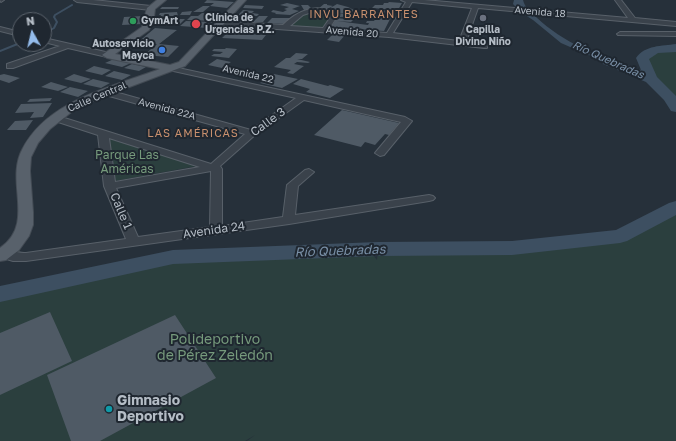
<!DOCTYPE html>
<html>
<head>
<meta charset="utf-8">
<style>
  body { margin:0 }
  #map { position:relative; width:676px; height:441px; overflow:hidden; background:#26303a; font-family:"Golos Text",sans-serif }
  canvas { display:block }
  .north { position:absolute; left:12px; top:12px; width:40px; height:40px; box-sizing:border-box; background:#1f2730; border:1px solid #5b636c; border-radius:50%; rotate:352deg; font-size:11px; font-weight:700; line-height:16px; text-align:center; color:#b5bdc6 }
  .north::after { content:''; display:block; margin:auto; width:14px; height:18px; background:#94bcec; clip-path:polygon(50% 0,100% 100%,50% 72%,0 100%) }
</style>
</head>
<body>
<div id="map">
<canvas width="676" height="441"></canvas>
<div class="north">N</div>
</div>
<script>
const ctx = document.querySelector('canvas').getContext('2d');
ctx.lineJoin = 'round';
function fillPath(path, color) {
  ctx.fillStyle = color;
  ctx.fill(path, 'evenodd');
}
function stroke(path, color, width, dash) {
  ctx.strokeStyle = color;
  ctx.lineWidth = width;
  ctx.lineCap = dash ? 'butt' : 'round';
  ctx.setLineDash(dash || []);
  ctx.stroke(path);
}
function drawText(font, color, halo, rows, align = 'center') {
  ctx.font = font + ' "Golos Text",sans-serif';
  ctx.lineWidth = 4;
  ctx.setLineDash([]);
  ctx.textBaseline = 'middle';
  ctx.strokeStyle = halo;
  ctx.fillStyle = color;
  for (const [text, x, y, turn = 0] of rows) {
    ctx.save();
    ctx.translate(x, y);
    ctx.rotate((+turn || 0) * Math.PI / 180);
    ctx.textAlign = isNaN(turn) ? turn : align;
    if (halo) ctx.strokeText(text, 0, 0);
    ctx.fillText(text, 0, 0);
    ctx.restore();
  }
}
fillPath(new Path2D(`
  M314,13L329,16V19L322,28L291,26L301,15Z
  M676,48V108L670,98L651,79L642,58L652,52Z
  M104,137L197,166L115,181Z
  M676,207V441H247L255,435L245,441H0V294L173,257L369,250L377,260L378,249L512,248L620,236Z`), '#2b3f3e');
fillPath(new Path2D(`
  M514,0H523C525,8 530,11 536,17C564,43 596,55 631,69L632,72L625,71L561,43L533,20L522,13L513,4Z`), '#3d4f61');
stroke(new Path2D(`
  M44,34L54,28L57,22L54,17L55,15L72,5
  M0,51L20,43`), '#3d4f61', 2);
fillPath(new Path2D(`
  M676,44V52L658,53L649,59L657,77L676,96V112L671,111L664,100L646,82L603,64L601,61L603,58L607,57L641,70L636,58C645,45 662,46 676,44Z
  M676,201V215L627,241L620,243L512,255L378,256L173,264L0,302V286L173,250L378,242L512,241L616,230L669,203Z`), '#3d4f61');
fillPath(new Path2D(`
  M207,0L234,2L227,8L210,6L203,12H193L203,6H210L214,3H204Z
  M389,2L402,3L398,10L372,8L375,5H383L384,3H388Z
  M287,3L300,6L292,9L299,11L290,15L275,14L276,13L271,12L273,10L283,12L287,10L284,9L289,7L280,5Z
  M324,4H327V5L333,6L325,10L318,9Z
  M337,4L348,7L356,11L337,14L335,12L347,9L335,12L327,10Z
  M245,5L264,6L262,9L243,8Z
  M301,5H308L312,9L304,10Z
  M162,7H179L178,9H160Z
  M243,10L254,11L252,13L259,14L257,16L238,15Z
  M379,10L395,12L394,14L377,13Z
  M192,11L190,15H180L182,12Z
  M177,12L178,16L160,17L161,15H159L160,13Z
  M202,13L216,14L213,17H218L214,21L187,20L191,16H198Z
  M353,13L356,16L340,17L337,14Z
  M374,15L395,16L393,20L390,19L384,31L331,27L335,21H333L337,18L353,20L351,22L337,21L368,25L369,23H366L367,21H374L376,18H372Z
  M143,16L142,24L122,25L124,17Z
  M259,16H268L263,22H253Z
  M235,18L253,19L251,21L232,20Z
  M272,18H291L286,24L267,23Z
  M162,19H185L179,25H158Z
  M186,21L213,22L207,28L180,26Z
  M155,28L177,30L159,44L179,46L168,57L144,55L157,44L137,43Z
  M227,33L266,35L262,40L222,38Z
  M333,34L345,35L339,42L327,40Z
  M226,48L237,49L229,58L211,56L214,54H220L223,52L212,51L214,49H225Z
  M296,53L308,54L302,59H297L310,62L308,63L297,62L294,64L304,66L293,74L287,73L291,70L274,67L286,58H290Z
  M114,59L131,63L122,67L105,63Z
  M217,59L231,62L222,68L208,65Z
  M132,64L146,67L139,71L124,68Z
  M94,66L111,70L102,75L85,71Z
  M114,71L131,75L122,80L105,76Z
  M4,74L20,78L9,83L0,80V75Z
  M74,74L91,79L81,83L64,79Z
  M274,74L298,79L282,88L260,83Z
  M93,79L110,83L101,88L83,84Z
  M301,79L328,86L330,85L344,89L330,98L306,92L310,89L293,84Z
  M51,82L68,87L58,91L41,87Z
  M70,87L88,91L78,97L60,92Z
  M52,98L50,101L27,102L30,99Z
  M52,103L43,117L30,118L34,112L15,113L21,104Z
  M342,110L399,123L389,135L385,134L375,145L365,142L361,147L314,135Z
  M33,120L26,130H7L15,121Z
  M50,312L72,361L0,395V333Z
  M175,315L216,378L100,441H71L47,375Z`), '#4f5a65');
const minor = new Path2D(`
  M0,0H4L1,2Z
  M74,0H93L151,6L154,8L151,10L77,2Z
  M401,0H424L628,18L615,0H621L635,18L676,22V26L478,8L466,42L487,44V48H484L389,37L221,25L218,23L221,21L283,25C296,12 317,1 335,14L336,18L329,29L387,33L406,2ZM412,2L472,8L459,41L393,33ZM312,12L329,15L330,18L323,28L290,26L303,15Z
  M0,27L20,32V36L0,31Z
  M620,32H676V36L618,35L617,34Z
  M44,38L110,53L111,55L107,57L68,48L13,68H7V64L60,46L44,42Z
  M166,66H169L405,117L412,121L384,155L380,156L375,153L401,122L304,100L255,135L220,166L222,169V226L283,217L287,185L305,170L309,169L314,172L298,186L295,215L429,195L433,196L435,198L433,200L429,201L289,224L26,261H13L0,257V251C6,249 18,253 26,253L126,239L104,186L98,135L52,120L50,118L52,116H58L211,164L245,134L102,94L101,92L102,90H108L251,130L296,98L169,70L165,68ZM109,138L200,167L115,182ZM211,171L210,227L138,237L116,188Z`);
const major = new Path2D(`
  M157,0H166L155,9L154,17L149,30L115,54L170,65L179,62L238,0H246L185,66L79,106L50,129L38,143L31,157L30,171L33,212V225L29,236L19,250L6,260L0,261V248C36,224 5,182 22,150C47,100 112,87 160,69L107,58L102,55L142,27L147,8Z`);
stroke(minor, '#586069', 2);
stroke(major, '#434b54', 2);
fillPath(minor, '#3a424b');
fillPath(major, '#58616b');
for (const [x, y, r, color] of [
  [483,18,4,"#6b7280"],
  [133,21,4,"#2e9e5b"],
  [196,24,5,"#e0444e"],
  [162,50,4,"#3f7fe0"],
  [109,409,4,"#0f9aa8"]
]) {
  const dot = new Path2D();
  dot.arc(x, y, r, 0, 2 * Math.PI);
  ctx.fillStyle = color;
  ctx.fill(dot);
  stroke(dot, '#1f2730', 1.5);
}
drawText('10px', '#b5bdc6', '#1f2730', [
  ["Avenida 18",540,12,5],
  ["Avenida 20",352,32,5],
  ["Avenida 22",248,74,13],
  ["Calle Central",97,97,-23],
  ["Avenida 22A",167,109,15]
]);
drawText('bold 10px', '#b5bdc6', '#1f2730', [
  ["Clínica de",205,18],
  ["Urgencias P.Z.",205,30],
  ["GymArt",141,21],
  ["Capilla",483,30,"center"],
  ["Divino Niño",483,42,"center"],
  ["Autoservicio",154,44,"right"],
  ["Mayca",154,56,"right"]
], 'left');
ctx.letterSpacing = '1px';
drawText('11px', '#c9906e', '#1f2730', [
  ["INVU BARRANTES",364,15],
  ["LAS AMÉRICAS",193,134]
]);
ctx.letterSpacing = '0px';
drawText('italic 11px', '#798fa6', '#1f2730', [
  ["Río Quebradas",608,60,24]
]);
drawText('12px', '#b5bdc6', '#1f2730', [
  ["Calle 3",268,122,-36],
  ["Calle 1",121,211,67],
  ["Avenida 24",214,230,-8]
]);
drawText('12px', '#769a7c', '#1f2730', [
  ["Parque Las",127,155],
  ["Américas",127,169]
]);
drawText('italic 13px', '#798fa6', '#1f2730', [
  ["Río Quebradas",340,251,-2]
]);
drawText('14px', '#769a7c', '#1f2730', [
  ["Polideportivo",215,340],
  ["de Pérez Zeledón",215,356]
]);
drawText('bold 14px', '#b5bdc6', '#1f2730', [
  ["Gimnasio",117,401],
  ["Deportivo",117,417]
], 'left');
</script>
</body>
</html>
